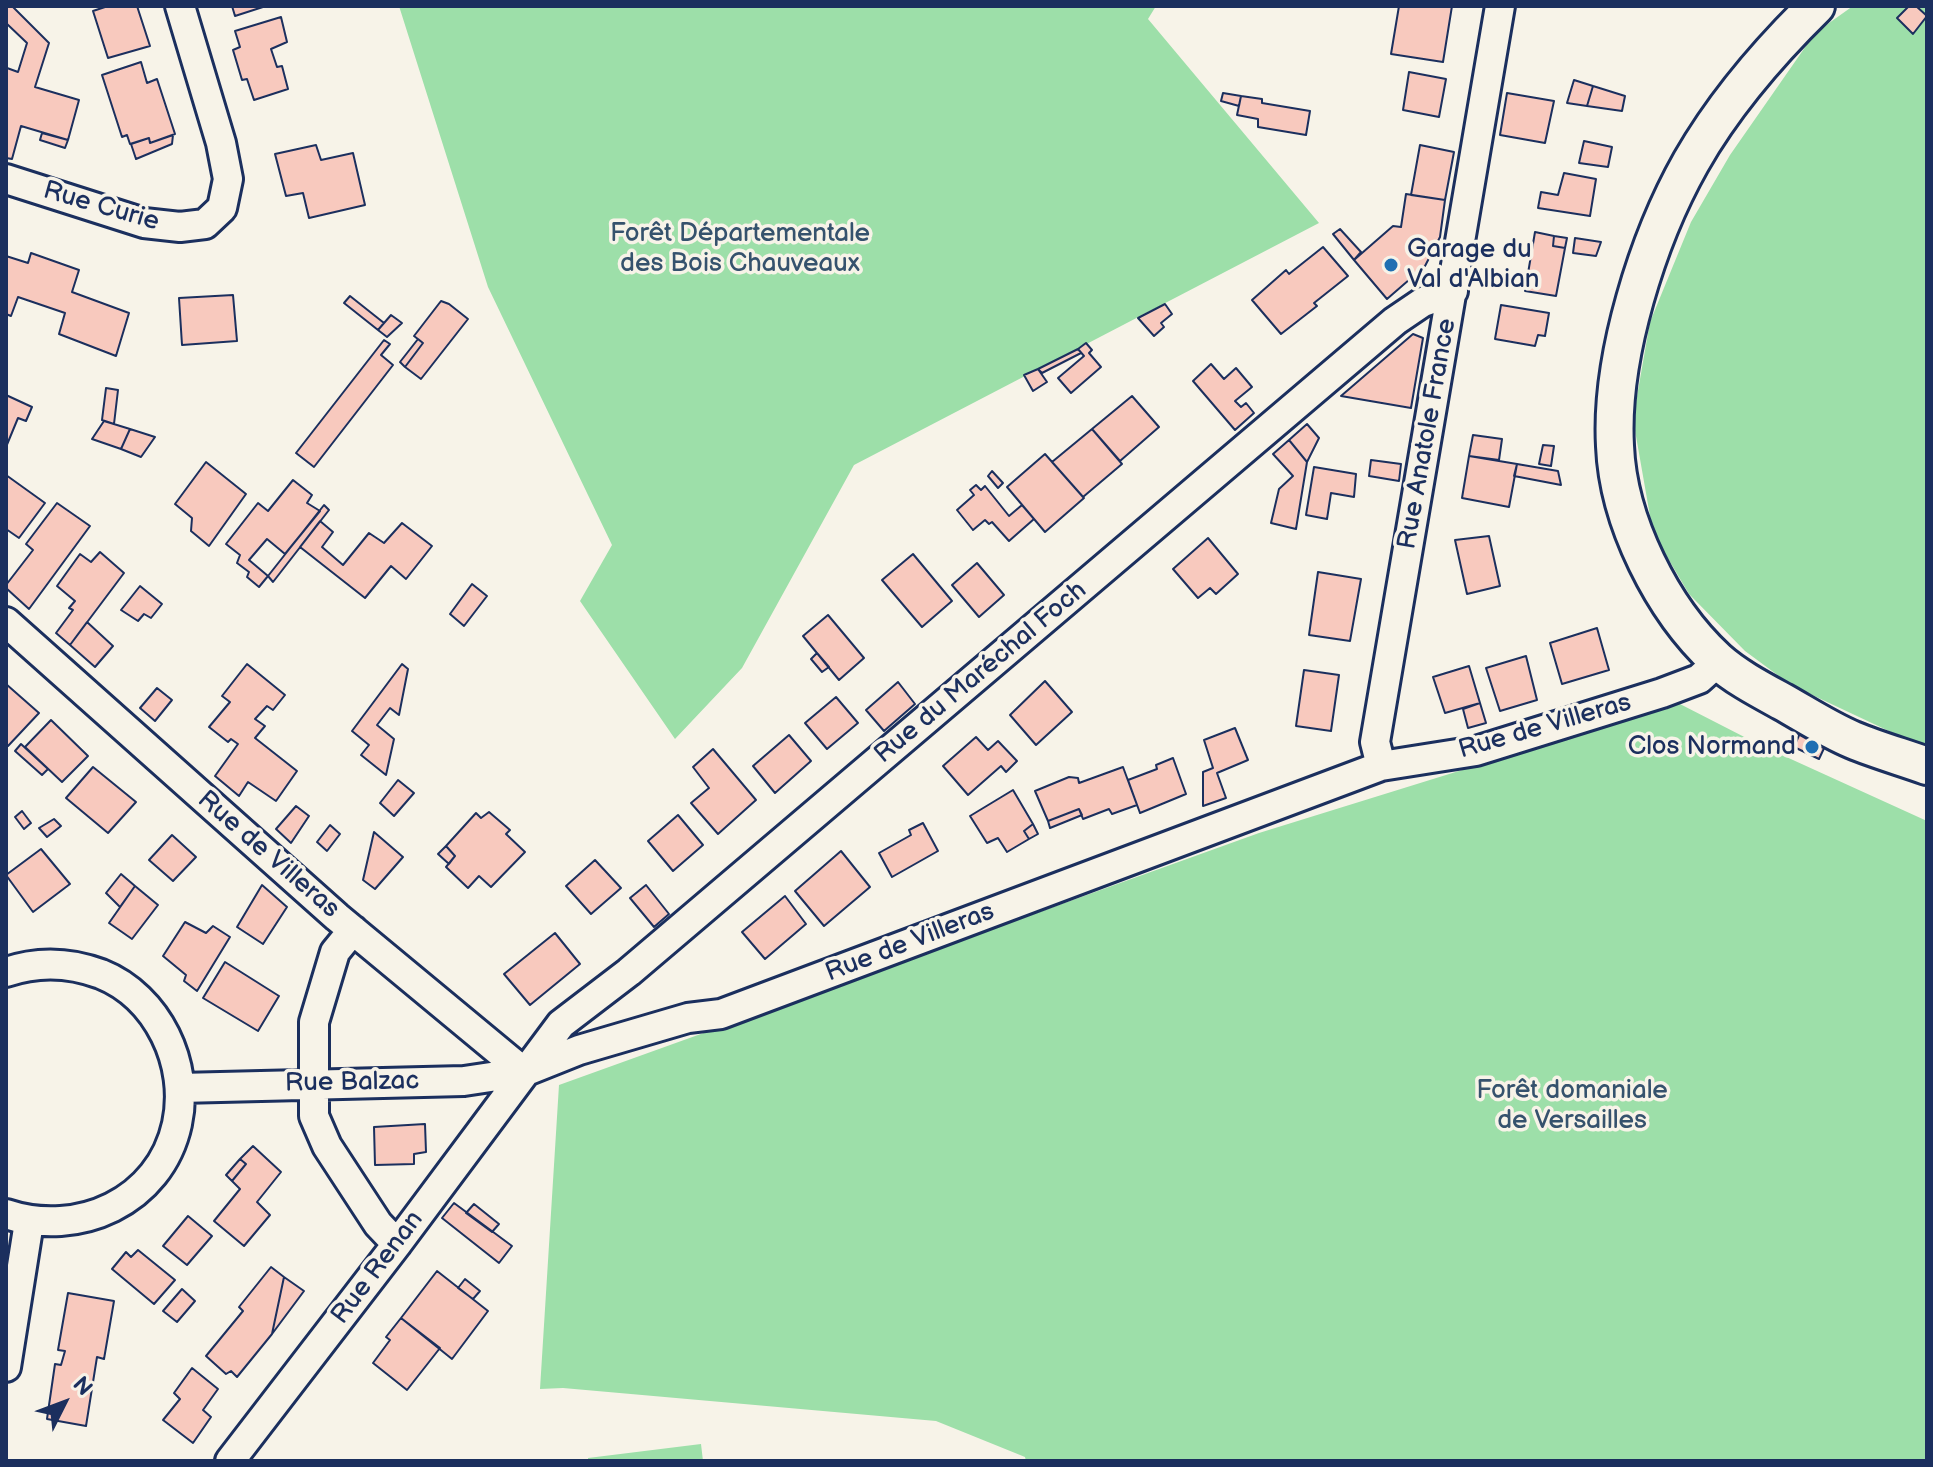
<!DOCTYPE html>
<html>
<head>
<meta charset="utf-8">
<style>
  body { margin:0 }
  #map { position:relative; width:1933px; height:1467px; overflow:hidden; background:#f7f3e8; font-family:"Balsamiq Sans",sans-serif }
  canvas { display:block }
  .frame { position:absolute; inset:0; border:8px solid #1b2f5e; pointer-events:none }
  .north { position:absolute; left:24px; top:1363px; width:80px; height:80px; -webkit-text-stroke:6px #f7f3e8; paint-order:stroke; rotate:48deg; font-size:22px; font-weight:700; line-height:32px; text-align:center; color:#1b2f5e }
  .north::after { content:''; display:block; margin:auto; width:28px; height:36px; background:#1b2f5e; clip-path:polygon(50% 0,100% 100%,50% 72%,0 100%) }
</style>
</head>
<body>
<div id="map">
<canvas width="1933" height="1467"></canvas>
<div class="frame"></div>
<div class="north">N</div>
</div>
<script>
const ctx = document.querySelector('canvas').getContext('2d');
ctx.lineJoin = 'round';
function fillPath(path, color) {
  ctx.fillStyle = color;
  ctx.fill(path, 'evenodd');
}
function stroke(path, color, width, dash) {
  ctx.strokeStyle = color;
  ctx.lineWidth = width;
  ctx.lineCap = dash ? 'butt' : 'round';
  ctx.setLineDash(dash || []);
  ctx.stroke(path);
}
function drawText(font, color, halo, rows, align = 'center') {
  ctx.font = font + ' "Balsamiq Sans",sans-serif';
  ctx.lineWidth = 7;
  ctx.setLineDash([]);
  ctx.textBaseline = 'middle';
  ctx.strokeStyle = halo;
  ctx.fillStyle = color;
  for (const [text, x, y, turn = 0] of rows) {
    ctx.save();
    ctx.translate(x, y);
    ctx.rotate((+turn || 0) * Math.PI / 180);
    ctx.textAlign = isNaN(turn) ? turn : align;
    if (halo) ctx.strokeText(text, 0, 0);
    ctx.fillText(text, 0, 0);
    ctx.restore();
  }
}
fillPath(new Path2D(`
  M399,6H1156L1148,19L1319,223L854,465L742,668L675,739L580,601L612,545L488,287Z
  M1853,6H1927V749L1791,685L1745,651L1689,594L1653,533L1633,419L1650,322L1691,222L1730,155L1815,33Z
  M1678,703L1760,745L1927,821V1461H1026L1025,1457L936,1421L563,1388L540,1389L559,1085L1259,833Z
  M701,1444L703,1461H588V1458Z`), '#9ddfa9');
const building = new Path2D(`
  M6,6H12L49,43L35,87L79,100L68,140L21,126L12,159L6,158V71L7,68L18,72L27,43L6,23Z
  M108,6H137L150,46L108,58L93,11Z
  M232,6H266L235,16Z
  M1399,6H1452L1443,62L1391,54Z
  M1909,6H1916L1927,16L1913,34L1897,18Z
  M281,17L287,42L271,49L277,67L282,66L288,89L254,100L247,79L242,80L233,50L240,47L235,31Z
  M141,62L147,83L157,79L175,134L150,143L149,138L130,144L127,135L122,137L102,75Z
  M1409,72L1446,79L1439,117L1403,110Z
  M1574,80L1593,86L1587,106L1567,103Z
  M1593,86L1625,96L1622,111L1587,106Z
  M1223,93L1241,96L1239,106L1221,101Z
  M1507,93L1554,101L1545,143L1500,135Z
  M1241,96L1262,99V103L1310,111L1306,135L1258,127V119L1237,115Z
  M42,133L68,140L65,148L40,140Z
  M173,135L172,144L136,159L131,144L149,138L150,143Z
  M1584,141L1612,147L1608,167L1579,163Z
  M316,145L321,160L353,153L365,205L309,218L303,193L286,196L275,154Z
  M1420,145L1454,152L1445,200L1411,195Z
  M1564,173L1596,179L1590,216L1538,208L1541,192L1558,195Z
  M1406,194L1445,200L1440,237L1425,266L1387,299L1354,260L1393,226L1401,227Z
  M1340,229L1361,252L1354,260L1333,234Z
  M1535,232L1554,236L1553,246L1565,248L1556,296L1525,291Z
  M1554,236L1567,238L1565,248L1553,246Z
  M1575,238L1601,242L1596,256L1573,253Z
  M1323,247L1348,276L1314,303L1317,306L1281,334L1252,300L1286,270L1289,274Z
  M31,253L79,270L72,292L129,313L116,356L59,334L65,313L18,297L11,316L6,314V256L28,263Z
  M233,295L237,341L182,345L179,298Z
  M350,296L384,323L378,330L344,303Z
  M441,301L449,304L468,319L421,379L405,367L423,343L414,336Z
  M1165,304L1172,314L1161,323L1164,327L1154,336L1138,318Z
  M1501,305L1549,313L1545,336L1538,335L1535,346L1495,339Z
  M391,315L402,323L387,337L378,330Z
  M1413,334L1423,338L1411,408L1341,396Z
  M418,339L423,343L405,367L400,362Z
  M384,340L390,344L381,355L393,365L314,467L296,453Z
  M1086,343L1092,350L1089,353L1101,367L1071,393L1058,378L1084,356L1078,349Z
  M1078,349L1081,353L1042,373L1038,369Z
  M1211,364L1224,379L1236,368L1252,387L1235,401L1241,407L1246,403L1254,413L1235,430L1193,381Z
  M1038,369L1047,382L1033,391L1024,375Z
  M106,388L118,390L114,424L102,420Z
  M6,395L32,407L26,421L18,418L6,447Z
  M1132,396L1159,427L1120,461L1092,429Z
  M104,421L130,429L121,449L92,439Z
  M1307,424L1319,438L1307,462L1289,440Z
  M130,429L155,437L141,457L121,449Z
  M1092,429L1122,464L1083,497L1052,462Z
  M1473,435L1502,439L1499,460L1469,456Z
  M1289,440L1307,462L1296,529L1271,523L1279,489L1293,476L1273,454Z
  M1543,445L1554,446L1551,466L1539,464Z
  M1045,454L1084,498L1045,532L1007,487Z
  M1469,456L1517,464L1509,507L1462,498Z
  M1371,460L1401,464L1399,481L1369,476Z
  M206,462L246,494L209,546L191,531L192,518L175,504Z
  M1517,464L1558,471L1561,485L1514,476Z
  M1314,467L1356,474L1354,497L1331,493L1327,519L1306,515Z
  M992,471L1003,483L998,488L988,476Z
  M6,475L45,503L19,538L6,529Z
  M293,480L312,495L307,503L320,511L285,554L267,539L249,560L268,576L259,587L247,577L249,572L237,563L240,555L226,544L258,503L268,511Z
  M976,485L981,490L985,486L1009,516L1022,505L1034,519L1009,541L992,522L989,524L985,520L973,530L957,510L974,495L970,490Z
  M57,503L90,526L29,609L6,588V585L33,550L26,544Z
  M324,505L329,510L273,582L268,576Z
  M320,521L333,532L322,547L343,565L369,533L384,543L402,523L432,546L406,579L391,566L365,598L300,547Z
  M1489,536L1500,586L1467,594L1455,540Z
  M1208,538L1238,574L1216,594L1210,588L1198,598L1173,569Z
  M100,552L124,573L70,645L56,633L73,610L69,608L75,601L57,586L80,554L91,562Z
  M913,554L952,601L922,627L882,580Z
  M977,563L1004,595L979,617L952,585Z
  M1318,572L1361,579L1350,641L1309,635Z
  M472,584L487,596L464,626L450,614Z
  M140,586L162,604L151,618L144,614L138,621L121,610Z
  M828,615L864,658L839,680L803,636Z
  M87,622L113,646L95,667L70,645Z
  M1597,628L1609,670L1562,684L1550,643Z
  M817,653L829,667L822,672L811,659Z
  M1526,656L1537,700L1500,711L1486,668Z
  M247,664L285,695L273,710L267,706L255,719L265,726L255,738L297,771L276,801L248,782L239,796L215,776L238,744L231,739L228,742L209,727L230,702L222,696Z
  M402,664L408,669L399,715L390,708L377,725L394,739L386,775L361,755L369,745L352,731Z
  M1469,666L1480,703L1445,713L1433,677Z
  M1304,670L1339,675L1331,731L1296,726Z
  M1045,681L1072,712L1036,745L1010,715Z
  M898,682L915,704L884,731L866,710Z
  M6,684L39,713L8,746L6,743Z
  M157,688L172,700L155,721L140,708Z
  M836,697L858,723L827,749L805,723Z
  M1480,703L1486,723L1468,728L1463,709Z
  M51,720L88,756L62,782L25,747Z
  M1235,728L1248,760L1217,773L1226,798L1203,806V772L1213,768L1204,740Z
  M1800,733L1826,744L1819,759L1794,747Z
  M789,735L811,761L775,793L753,766Z
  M976,737L988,750L998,741L1017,761L1006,772L1001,766L968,795L943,766Z
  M21,744L48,769L42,775L15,751Z
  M713,749L756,800L718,834L691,803L709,788L693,767Z
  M1173,758L1186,794L1140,813L1128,780L1157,769L1156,765Z
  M93,767L136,802L108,833L66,798Z
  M1123,767L1137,805L1112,814L1109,809L1083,819L1079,809L1048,821L1035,791L1069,777L1078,778L1079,783Z
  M398,780L414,793L394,816L380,803Z
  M1013,790L1033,824L1024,831L1029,839L1007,852L998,838L987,843L970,816Z
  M296,806L309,816L291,843L276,829Z
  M1079,809L1082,815L1050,828L1048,821Z
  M22,811L31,823L24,829L15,817Z
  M489,812L510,830L506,834L525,852L491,887L479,876L468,888L446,867L455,856L446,846L476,813L481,818Z
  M678,815L703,845L673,871L648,841Z
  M54,819L61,826L47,837L39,828Z
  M923,823L938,851L892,877L879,853L911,835L909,830Z
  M1033,824L1038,834L1029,839L1024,831Z
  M330,825L340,834L327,851L317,842Z
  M374,832L403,857L375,889L363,880Z
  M172,835L196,857L173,881L149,860Z
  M446,846L455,856L449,864L438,854Z
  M41,849L70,884L33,912L6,875Z
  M841,851L870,887L824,926L795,891Z
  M595,860L621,888L591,914L566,886Z
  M121,874L135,886L120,907L106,893Z
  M262,885L287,907L263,944L237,927Z
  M646,885L669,914L654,927L630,898Z
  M135,886L158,905L132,939L109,923Z
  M785,896L806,924L765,959L742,932Z
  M185,922L206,933L213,926L230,937L197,991L184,981L186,975L163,956Z
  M555,933L580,964L530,1005L504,974Z
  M225,962L279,996L258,1031L203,998Z
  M425,1124L426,1152L414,1154V1164L375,1165L374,1127Z
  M253,1146L281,1172L257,1202L270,1215L244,1246L214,1221L240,1189L232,1181L246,1164L240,1159Z
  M240,1159L246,1164L232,1181L226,1175Z
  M454,1203L512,1246L499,1263L442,1218Z
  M474,1204L499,1224L492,1232L466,1213Z
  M188,1216L212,1236L187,1265L163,1246Z
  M138,1250L175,1280L154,1304L112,1269L126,1252L131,1257Z
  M271,1267L284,1277L272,1334L237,1377L231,1371L226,1374L206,1356L243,1311L239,1307Z
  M437,1271L488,1311L452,1359L401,1318Z
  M284,1277L304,1291L272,1334Z
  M465,1279L480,1291L473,1299L458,1288Z
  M182,1289L195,1301L177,1322L163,1311Z
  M68,1293L114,1301L104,1359L97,1357L86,1426L47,1419L55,1364L61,1365L65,1351L58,1350Z
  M401,1318L440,1348L407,1390L373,1363L390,1340L386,1337Z
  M192,1368L218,1389L203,1410L211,1417L193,1443L163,1420L180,1399L174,1393Z`);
fillPath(building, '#f8c9be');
stroke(building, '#1b2f5e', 2);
const minor = new Path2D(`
  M6,179L144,223L180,227L205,224L222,208L228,179L221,143L180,6
  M6,622L337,917L524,1072
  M1381,766L1375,742L1500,6
  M353,930L335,952L314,1022V1116L327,1146L378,1224L397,1244
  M6,972C38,961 69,962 101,974C158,997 190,1064 177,1124C160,1202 78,1238 6,1214
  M180,1088L464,1081L524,1072L579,1050L688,1018L721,1014L1381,766L1476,751L1662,693L1699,679L1719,661
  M6,1367L29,1222
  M230,1461L397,1244L561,1024L629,972L1395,321L1423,302L1453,291`);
const tertiary = new Path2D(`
  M1816,6C1769,52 1724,104 1691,162C1648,238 1610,357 1615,446C1618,521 1662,609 1717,660C1736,677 1761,690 1783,702C1806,715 1829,730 1853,740C1877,750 1902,757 1927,766`);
stroke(minor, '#1b2f5e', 34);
stroke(tertiary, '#1b2f5e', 42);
stroke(minor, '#f7f3e8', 28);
stroke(tertiary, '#f7f3e8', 36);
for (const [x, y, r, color] of [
  [1391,265,8,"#1f6fb2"],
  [1812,747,8,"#1f6fb2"]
]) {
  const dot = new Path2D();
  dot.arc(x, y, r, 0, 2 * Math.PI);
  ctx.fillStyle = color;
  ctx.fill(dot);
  stroke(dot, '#f7f3e8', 3);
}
drawText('26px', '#1b2f5e', '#f7f3e8', [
  ["Rue Curie",101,207,16],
  ["Rue Anatole France",1428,434,-80],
  ["Rue du Maréchal Foch",981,673,-40],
  ["Rue de Villeras",1545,727,-16],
  ["Rue de Villeras",268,855,41],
  ["Rue de Villeras",910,943,-21],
  ["Rue Balzac",352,1083,-1],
  ["Rue Renan",378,1268,-53]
]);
drawText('26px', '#35526d', '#f7f3e8', [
  ["Forêt Départementale",740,234],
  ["des Bois Chauveaux",740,264],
  ["Forêt domaniale",1572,1091],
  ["de Versailles",1572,1121]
]);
drawText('26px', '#1b2f5e', '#f7f3e8', [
  ["Garage du",1407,250],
  ["Val d'Albian",1407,280],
  ["Clos Normand",1796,747,"right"]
], 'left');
</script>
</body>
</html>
